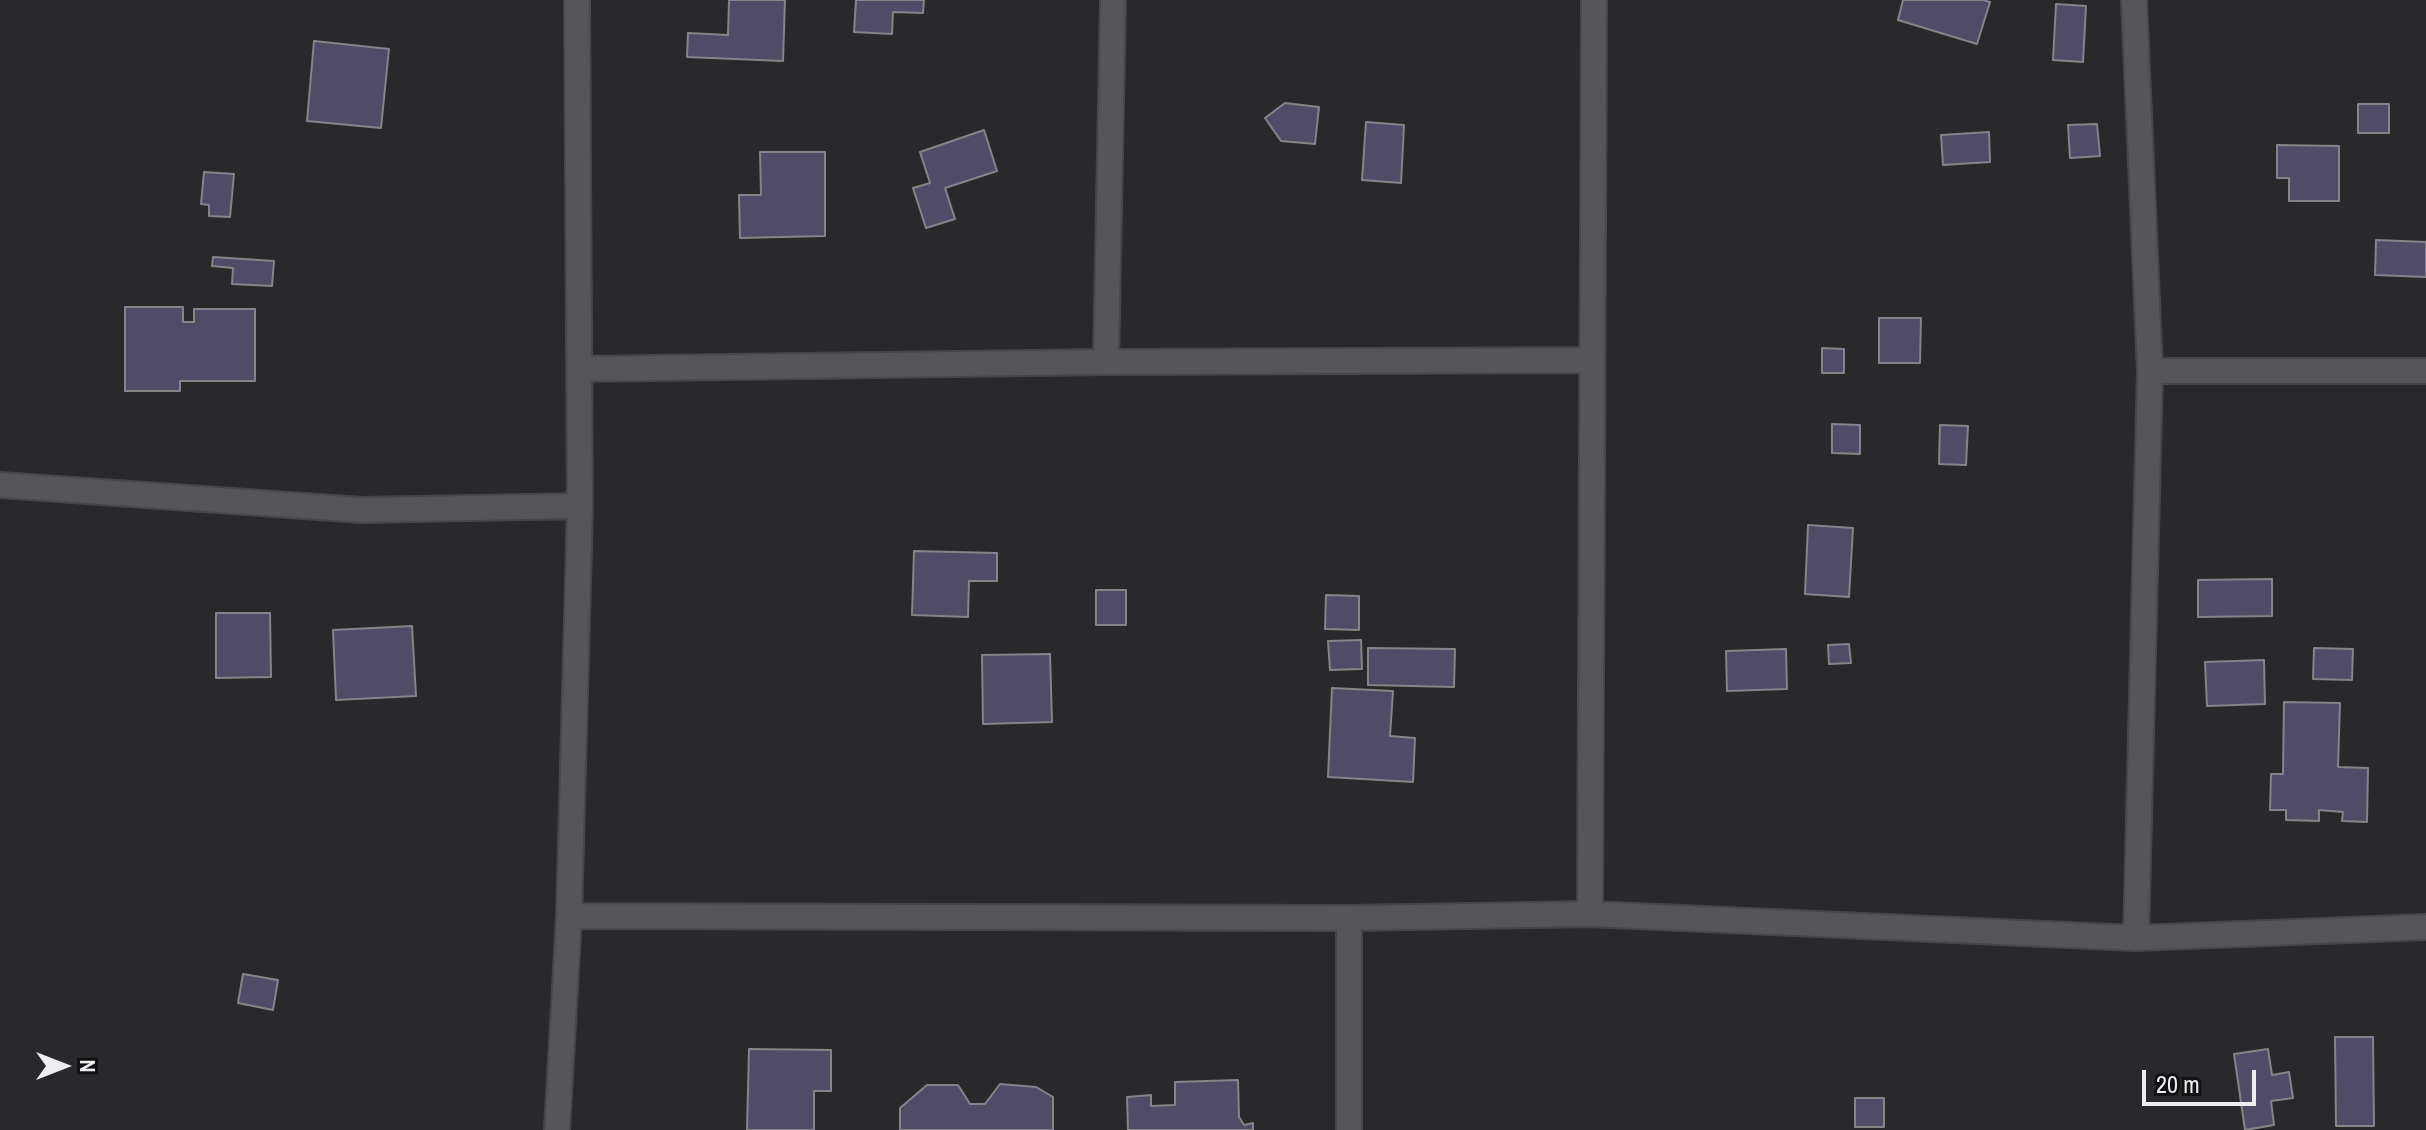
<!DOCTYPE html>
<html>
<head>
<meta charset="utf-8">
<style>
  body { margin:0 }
  #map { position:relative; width:2426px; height:1130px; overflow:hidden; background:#29282b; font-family:"Archivo Narrow",sans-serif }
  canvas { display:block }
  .north { position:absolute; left:24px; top:1026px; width:80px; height:80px; -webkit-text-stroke:6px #121113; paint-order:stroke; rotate:90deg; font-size:22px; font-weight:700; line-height:32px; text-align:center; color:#eeeef0 }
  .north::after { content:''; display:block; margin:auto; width:28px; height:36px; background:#eeeef0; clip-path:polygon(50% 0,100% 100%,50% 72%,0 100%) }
  .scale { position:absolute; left:2142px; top:1070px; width:114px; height:36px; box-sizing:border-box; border:4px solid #eeeef0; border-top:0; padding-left:10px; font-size:24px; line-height:28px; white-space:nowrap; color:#eeeef0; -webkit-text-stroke:6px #121113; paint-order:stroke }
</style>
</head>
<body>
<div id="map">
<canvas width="2426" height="1130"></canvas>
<div class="north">N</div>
<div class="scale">20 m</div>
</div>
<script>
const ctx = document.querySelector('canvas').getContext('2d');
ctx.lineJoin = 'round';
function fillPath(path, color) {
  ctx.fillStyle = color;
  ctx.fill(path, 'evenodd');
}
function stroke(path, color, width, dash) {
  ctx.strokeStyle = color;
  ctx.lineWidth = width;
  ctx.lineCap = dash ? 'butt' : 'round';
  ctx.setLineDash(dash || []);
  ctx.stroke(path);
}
const building = new Path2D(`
  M729,0H785L783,61L687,57L688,33L728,35Z
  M856,0H924L923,13L893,12L892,34L854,32Z
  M1903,0H1983L1990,2L1977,44L1898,20Z
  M2056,4L2086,6L2083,62L2053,60Z
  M314,41L389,49L381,128L307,121Z
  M1285,103L1319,107L1315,144L1281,141L1265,118Z
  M2358,104H2389V133H2358Z
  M1366,122L1404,125L1401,183L1362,180Z
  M2097,124L2100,156L2070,158L2068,125Z
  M984,130L997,171L945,188L955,219L926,228L913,188L930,183L920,152Z
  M1989,132L1990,162L1943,165L1941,135Z
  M2277,145L2339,146V201H2289V178H2277Z
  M760,152H825V236L740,238L739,195H761Z
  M204,172L234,174L230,217L209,216V205L201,204Z
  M2376,240L2426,242V277L2375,275Z
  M213,257L274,261L272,286L232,284L233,268L212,266Z
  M125,307H183V322H194V309H255V381H180V391H125Z
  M1879,318H1921L1920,363H1879Z
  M1822,348L1844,349V373H1822Z
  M1832,424L1860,425V454L1832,453Z
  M1940,425L1968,426L1966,465L1939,464Z
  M1808,525L1853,528L1849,597L1805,594Z
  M914,551L997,553V581H969L968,617L912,615Z
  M2272,579V616L2198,617V580Z
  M1096,590H1126V625H1096Z
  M1326,595L1359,596V630L1325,629Z
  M216,613H270L271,677L216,678Z
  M412,626L416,696L336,700L333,630Z
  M1361,640L1362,669L1330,670L1328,641Z
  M1849,644L1851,663L1829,664L1828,645Z
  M1368,648L1455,649L1454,687L1368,685Z
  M2314,648L2353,649L2352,680L2313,679Z
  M1786,649L1787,689L1727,691L1726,651Z
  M1050,654L1052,722L983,724L982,655Z
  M2264,660L2265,704L2207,706L2205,662Z
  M1332,688L1393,691L1390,736L1415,738L1413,782L1328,777Z
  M2284,702L2340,703L2338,767L2368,768L2367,822L2342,821L2343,812L2319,810V821L2286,820V810H2270L2271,774H2283Z
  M243,974L278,980L273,1010L238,1003Z
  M2335,1037H2373L2374,1126H2336Z
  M749,1049L831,1050V1091H814V1130H747Z
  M2268,1049L2272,1075L2289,1072L2293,1098L2271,1101L2274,1125L2245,1130L2234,1054Z
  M1238,1080L1239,1117L1244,1125L1253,1123V1130H1128L1127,1097L1151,1095V1106L1175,1105V1082Z
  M1000,1084L1036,1087L1053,1097V1130H900V1108L927,1085H958L970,1104H985Z
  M1855,1098H1884V1127H1855Z`);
fillPath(building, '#504b67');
stroke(building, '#858488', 2);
const street = new Path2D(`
  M1113,0L1106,362L1592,360
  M2134,0L2150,371L2136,938
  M579,369L1106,362
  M2150,371H2426
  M0,485L362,510L580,506
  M1590,914L1594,0
  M569,916L1349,918V1130
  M1349,918L1590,914L2136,938L2426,927
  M557,1130L569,916L580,506L577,0`);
stroke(street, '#474649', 28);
stroke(street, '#565559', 24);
</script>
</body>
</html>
